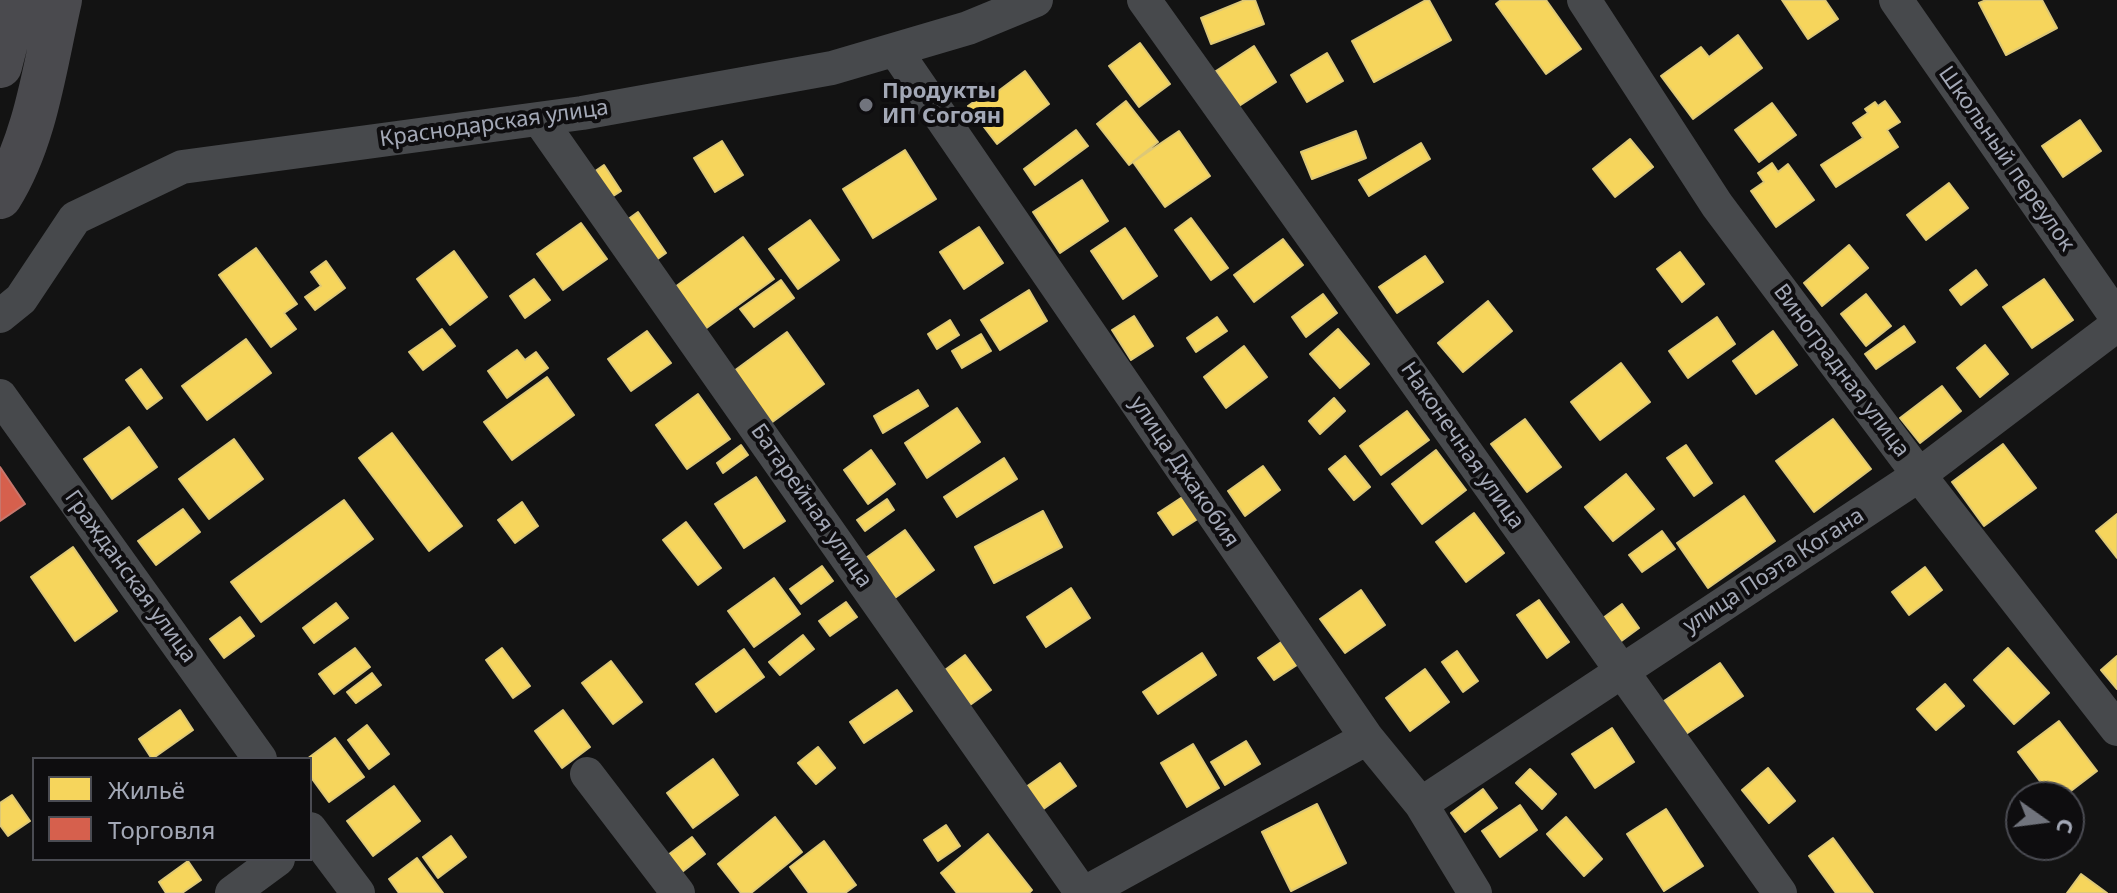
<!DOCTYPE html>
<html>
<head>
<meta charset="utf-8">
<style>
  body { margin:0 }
  #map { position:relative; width:2117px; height:893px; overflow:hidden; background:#131313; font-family:"Noto Sans",sans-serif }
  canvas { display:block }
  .legend { position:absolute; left:32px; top:757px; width:280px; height:104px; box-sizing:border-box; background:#0e0d0f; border:2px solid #4a4b52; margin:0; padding:10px 14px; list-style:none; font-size:24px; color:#a3a8b6 }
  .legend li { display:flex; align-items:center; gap:16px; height:40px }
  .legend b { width:40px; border:2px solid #4a4b52 }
  .north { position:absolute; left:2005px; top:781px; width:80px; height:80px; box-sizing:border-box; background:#0e0d0f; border:2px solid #4a4b52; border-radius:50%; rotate:104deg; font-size:22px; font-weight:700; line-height:32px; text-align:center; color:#a3a8b6 }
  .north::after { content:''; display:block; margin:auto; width:28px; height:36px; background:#71747d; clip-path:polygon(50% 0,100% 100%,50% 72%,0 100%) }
</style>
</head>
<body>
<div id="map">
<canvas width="2117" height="893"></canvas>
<ul class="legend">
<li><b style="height:22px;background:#f6d55c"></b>Жильё</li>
<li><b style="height:22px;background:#d6604d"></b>Торговля</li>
</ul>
<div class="north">С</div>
</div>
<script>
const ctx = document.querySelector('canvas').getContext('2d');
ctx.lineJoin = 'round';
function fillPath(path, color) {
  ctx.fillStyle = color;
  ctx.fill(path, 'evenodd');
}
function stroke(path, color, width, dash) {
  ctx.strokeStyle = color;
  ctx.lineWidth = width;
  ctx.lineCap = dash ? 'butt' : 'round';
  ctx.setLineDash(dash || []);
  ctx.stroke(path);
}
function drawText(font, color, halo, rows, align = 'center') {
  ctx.font = font + ' "Noto Sans",sans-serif';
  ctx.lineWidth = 8;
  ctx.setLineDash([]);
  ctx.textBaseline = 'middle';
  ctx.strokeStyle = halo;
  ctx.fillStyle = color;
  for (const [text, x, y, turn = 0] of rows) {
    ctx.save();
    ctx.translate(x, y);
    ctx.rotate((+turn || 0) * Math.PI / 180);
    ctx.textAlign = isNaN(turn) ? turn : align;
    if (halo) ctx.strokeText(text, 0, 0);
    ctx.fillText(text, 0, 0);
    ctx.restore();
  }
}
const homes = new Path2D(`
  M1245,0H1255L1264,24L1211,44L1201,18Z
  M1426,0H1429L1451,40L1374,82L1352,41Z
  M1501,0H1546L1581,49L1546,74L1496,4Z
  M1782,0H1825L1838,19L1808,39Z
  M1986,0H2042L2057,28L2006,55L1979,3Z
  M1738,35L1762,68L1693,119L1661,76L1701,47L1709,57Z
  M1140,43L1170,84L1139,107L1109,66Z
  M1254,46L1276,82L1239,106L1216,71Z
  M1327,53L1343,81L1307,102L1291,75Z
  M1025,71L1049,104L997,144L968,106L986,93L989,98Z
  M1126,101L1158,142L1129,165L1097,124Z
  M1885,101L1900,122L1887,130L1898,147L1836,187L1821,165L1863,138L1853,123L1868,113L1865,109L1875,102L1878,106Z
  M1772,103L1796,135L1759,162L1735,130Z
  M2080,120L2101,151L2063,177L2042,146Z
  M1076,130L1088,146L1035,185L1024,169Z
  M1179,131L1210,176L1165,207L1133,162Z
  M1356,131L1366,158L1312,179L1301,152Z
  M1630,139L1653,167L1615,197L1593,169Z
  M722,141L743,175L715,192L694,158Z
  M1421,143L1430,159L1369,196L1359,180Z
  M905,150L936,199L873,238L843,189Z
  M1772,163L1778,172L1788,164L1814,200L1776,227L1751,191L1764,182L1758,173Z
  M604,165L621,191L607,200L591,174Z
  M1082,180L1108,221L1060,253L1033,212Z
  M1949,183L1968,208L1926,240L1907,215Z
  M638,212L666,253L649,265L620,225Z
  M1191,218L1228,268L1211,280L1175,230Z
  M810,220L839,260L798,289L769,249Z
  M581,223L607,259L563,290L537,254Z
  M979,227L1003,263L964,289L940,252Z
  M1125,228L1157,276L1123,299L1091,251Z
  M743,237L774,279L701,332L671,290Z
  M1283,239L1303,265L1254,302L1234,275Z
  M1849,245L1868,268L1822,306L1804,283Z
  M256,248L297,304L284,313L296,329L271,347L219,275Z
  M454,251L487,297L450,325L417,279Z
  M1680,252L1704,284L1682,302L1657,269Z
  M1425,256L1443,282L1397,313L1379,287Z
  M326,261L345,288L315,310L305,297L321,286L311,272Z
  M1976,270L1987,285L1961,305L1950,290Z
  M534,279L550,300L525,318L510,296Z
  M2044,279L2073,320L2032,348L2003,307Z
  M781,280L794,298L754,327L740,309Z
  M1029,290L1047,321L1000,350L981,320Z
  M1323,294L1337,313L1306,337L1292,317Z
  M1866,294L1891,326L1866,346L1841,314Z
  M1488,301L1512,331L1463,372L1438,343Z
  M1134,316L1153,346L1131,360L1112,330Z
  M1217,317L1227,331L1196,352L1187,338Z
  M1717,317L1735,344L1688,378L1669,351Z
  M950,320L959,335L937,349L928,334Z
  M1904,326L1915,342L1876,369L1865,354Z
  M442,329L455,346L423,370L409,352Z
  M1338,329L1369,364L1340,388L1310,354Z
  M647,331L671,363L631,391L608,359Z
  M1773,331L1797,365L1756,394L1733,361Z
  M787,332L824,384L771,423L734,371Z
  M981,334L991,351L962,368L952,351Z
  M246,339L271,373L207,420L182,386Z
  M1985,345L2008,374L1980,397L1957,368Z
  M1244,346L1267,377L1226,408L1204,377Z
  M517,350L525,360L536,352L548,368L507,398L488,371Z
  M1621,363L1650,402L1600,440L1571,402Z
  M141,369L162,398L147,409L126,380Z
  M547,377L574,415L512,460L484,422Z
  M1942,386L1961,411L1920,443L1900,418Z
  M918,390L928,406L883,433L874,416Z
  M698,394L730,439L687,469L656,425Z
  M1334,398L1345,411L1320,434L1309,421Z
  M957,408L980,442L927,478L905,443Z
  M1407,411L1429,440L1381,475L1360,446Z
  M1525,419L1561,467L1527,492L1491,444Z
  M1833,419L1871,469L1814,512L1776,461Z
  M129,427L157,467L112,499L84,459Z
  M392,433L462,526L429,551L359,458Z
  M234,439L263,479L209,519L179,479Z
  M2003,444L2036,488L1984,526L1952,482Z
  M741,445L748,455L723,473L717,463Z
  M1686,445L1712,483L1694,496L1667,458Z
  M871,450L895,484L868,504L844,470Z
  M1436,450L1466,490L1422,524L1392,484Z
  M1345,456L1370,487L1354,500L1329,469Z
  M1004,458L1017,479L957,517L944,497Z
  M1263,466L1280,490L1245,516L1228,491Z
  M1626,474L1654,509L1613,541L1585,507Z
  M756,477L785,521L744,548L715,504Z
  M1184,496L1199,518L1173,535L1158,513Z
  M1744,496L1775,541L1708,588L1677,543Z
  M887,499L894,510L865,531L857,520Z
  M344,500L373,539L261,622L231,582Z
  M522,502L538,526L515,543L498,520Z
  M183,509L200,532L156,565L138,541Z
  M1043,511L1062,547L994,583L975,547Z
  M1474,513L1504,553L1466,582L1436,542Z
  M2117,514V558L2096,531Z
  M686,522L721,568L698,585L663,540Z
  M905,530L934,570L892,600L863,560Z
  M1662,531L1675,549L1642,572L1629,555Z
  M73,547L117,611L75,641L31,577Z
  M822,566L833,581L801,604L790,589Z
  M1925,567L1942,590L1909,615L1892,592Z
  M774,578L800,614L754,647L728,611Z
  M1071,588L1090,618L1046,647L1027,617Z
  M1361,590L1385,625L1345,653L1320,619Z
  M1539,600L1569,642L1547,658L1517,615Z
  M846,602L857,617L830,636L819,621Z
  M336,603L348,618L314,643L303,628Z
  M1622,604L1639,628L1620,642L1603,618Z
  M240,617L254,636L224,658L210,639Z
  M803,635L814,649L780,675L769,662Z
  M1287,638L1303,661L1274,680L1258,658Z
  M355,648L370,667L334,694L319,674Z
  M502,648L530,686L513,698L486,660Z
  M2008,648L2049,693L2014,724L1974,680Z
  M744,649L764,677L716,712L696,684Z
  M1457,651L1478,681L1463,692L1442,662Z
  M1202,653L1216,675L1158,714L1143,692Z
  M965,655L991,690L970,705L945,670Z
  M2117,656V689L2101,670Z
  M611,661L642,702L613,724L582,683Z
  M1720,663L1743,696L1686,734L1664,701Z
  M1425,669L1449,702L1410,731L1386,698Z
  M372,673L381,685L356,703L347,692Z
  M1945,684L1964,706L1936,730L1917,709Z
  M897,690L912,711L864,743L850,722Z
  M180,710L193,730L152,759L139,739Z
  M563,710L590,747L562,768L535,731Z
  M2059,721L2097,771L2063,797H2052L2018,752Z
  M367,725L389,754L369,769L348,740Z
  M1612,728L1634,762L1595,788L1572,754Z
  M335,738L364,777L329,802L310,776V759H307Z
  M1246,741L1260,764L1225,785L1211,762Z
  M1193,744L1219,788L1187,807L1161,763Z
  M818,747L835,768L816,784L798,763Z
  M713,759L738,795L693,828L667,793Z
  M1060,763L1076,786L1042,810L1026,787Z
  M1768,768L1795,801L1769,823L1742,790Z
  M1530,769L1556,794L1542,809L1516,783Z
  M394,786L420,821L373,856L347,821Z
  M1483,789L1497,808L1465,832L1451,813Z
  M12,795L30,821L8,836L0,825V803Z
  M1317,804L1346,863L1291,891L1262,832Z
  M1520,805L1537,830L1500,857L1482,831Z
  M1666,809L1703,866L1664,891L1627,834Z
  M775,817L802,852L751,893H741L718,864Z
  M1566,817L1602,859L1584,876L1547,834Z
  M946,825L960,846L938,861L924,840Z
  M988,834L1032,890L1029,893H957L941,873Z
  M451,836L466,857L438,878L423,857Z
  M692,837L705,854L677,876L664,858Z
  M1833,838L1873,893H1836L1809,856Z
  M824,841L856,885L845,893H809L790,867Z
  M417,858L443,893H399L389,879Z
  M188,861L201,880L182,893H166L159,882Z
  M2081,874L2107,893H2067Z`);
fillPath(homes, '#f6d55c');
stroke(homes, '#ddc877', 2);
const shops = new Path2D(`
  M0,467L25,504L0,521Z`);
fillPath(shops, '#d6604d');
stroke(shops, '#c7766c', 2);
stroke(new Path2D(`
  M1144,0L1780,893
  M1584,0L1717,205L1919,475L2117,729
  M1896,0L2117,318
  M895,50L1367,738L1421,804L1475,893
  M539,119L1082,893
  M0,316L21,299L75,218L182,167L582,113L832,68L968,28L1036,0
  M0,396L260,759
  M587,774L678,893
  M1421,804L1919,475L2117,325
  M310,829L358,893
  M232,893L278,859
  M1085,893L1367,738`), '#47494c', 34);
stroke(new Path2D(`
  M0,66L17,0
  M0,197C36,140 45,65 60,0`), '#4a4a4e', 44);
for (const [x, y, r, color] of [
  [866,105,8,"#71747d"]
]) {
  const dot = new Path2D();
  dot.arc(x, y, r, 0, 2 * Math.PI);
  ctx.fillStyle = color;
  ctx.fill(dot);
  stroke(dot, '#0e0d0f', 3);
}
drawText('bold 22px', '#a3a8b6', '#0e0d0f', [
  ["Продукты",882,92],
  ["ИП Согоян",882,117]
], 'left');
drawText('22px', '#a3a8b6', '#0e0d0f', [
  ["Краснодарская улица",494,124,-8],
  ["Школьный переулок",2006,159,55],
  ["Виноградная улица",1841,371,53],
  ["Наконечная улица",1462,446,55],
  ["улица Джакобия",1184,472,56],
  ["Батарейная улица",811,506,55],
  ["улица Поэта Когана",1774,571,-33],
  ["Гражданская улица",130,577,54]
]);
</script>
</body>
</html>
